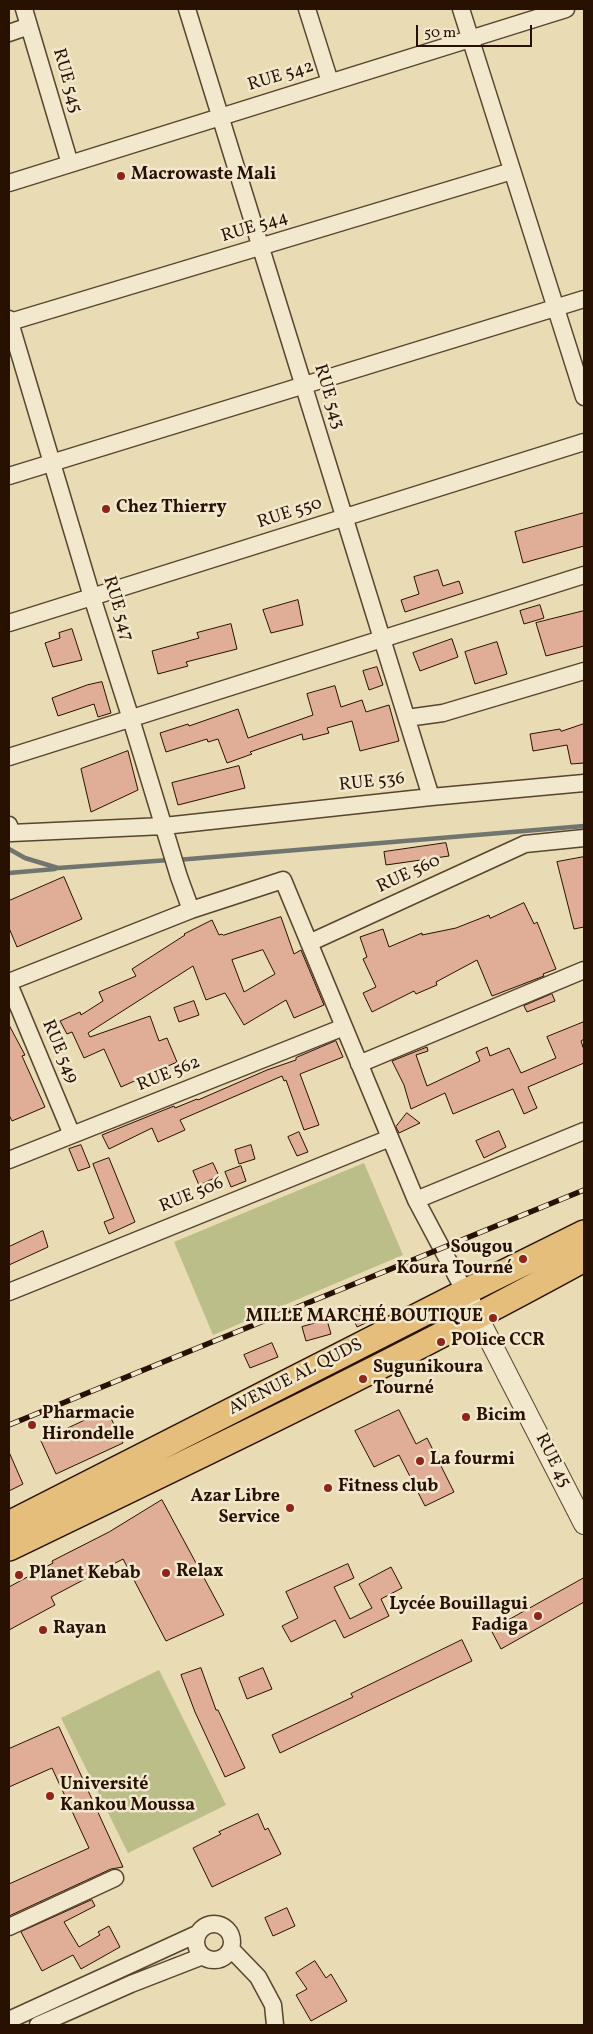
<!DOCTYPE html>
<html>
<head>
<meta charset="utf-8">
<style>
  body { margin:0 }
  #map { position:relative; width:593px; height:2034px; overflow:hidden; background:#e9dbb3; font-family:Vollkorn,serif }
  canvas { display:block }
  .frame { position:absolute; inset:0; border:10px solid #291101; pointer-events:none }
  .scale { position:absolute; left:416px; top:25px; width:116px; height:22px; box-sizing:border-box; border:2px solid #291101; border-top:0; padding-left:6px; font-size:15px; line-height:18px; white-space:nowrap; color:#291101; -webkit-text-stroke:4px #f1e8ce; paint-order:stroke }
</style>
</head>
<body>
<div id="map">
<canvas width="593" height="2034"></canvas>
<div class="frame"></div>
<div class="scale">50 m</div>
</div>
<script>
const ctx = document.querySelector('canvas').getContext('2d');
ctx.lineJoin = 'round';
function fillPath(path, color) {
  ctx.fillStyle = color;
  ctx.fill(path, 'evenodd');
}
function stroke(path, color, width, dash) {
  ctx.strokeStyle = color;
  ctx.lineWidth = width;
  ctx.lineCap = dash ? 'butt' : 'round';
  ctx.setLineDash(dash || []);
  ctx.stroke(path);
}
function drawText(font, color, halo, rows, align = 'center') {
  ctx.font = font + ' Vollkorn,serif';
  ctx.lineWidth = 5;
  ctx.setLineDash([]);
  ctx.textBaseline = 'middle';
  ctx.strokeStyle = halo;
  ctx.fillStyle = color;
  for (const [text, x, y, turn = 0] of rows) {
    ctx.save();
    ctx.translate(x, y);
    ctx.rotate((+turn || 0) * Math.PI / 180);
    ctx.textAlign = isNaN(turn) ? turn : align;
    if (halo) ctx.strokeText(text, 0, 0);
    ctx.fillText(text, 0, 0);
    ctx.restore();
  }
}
fillPath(new Path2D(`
  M364,1163L403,1255L213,1335L174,1242Z
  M159,1670L226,1805L128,1853L61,1718Z`), '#bbbe89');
stroke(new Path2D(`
  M9,849L25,858L58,868L169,860
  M177,860L584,826
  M9,873L55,869`), '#70756f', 4.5);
const building = new Path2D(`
  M584,513V546L523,563L515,532Z
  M438,570L443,586L459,581L463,593L405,612L401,600L419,594L414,577Z
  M298,600L303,625L271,633L263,610Z
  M540,605L544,618L524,624L520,611Z
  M584,611V646L546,656L536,623Z
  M231,624L237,649L186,662L188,666L158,674L152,651L199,638L197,633Z
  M72,629L82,660L53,667L45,643L60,638L59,633Z
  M452,639L458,657L420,671L413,653Z
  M497,642L507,674L475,684L465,652Z
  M377,667L383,685L369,690L363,671Z
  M102,682L111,713L98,717L94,704L58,716L52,698L87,685Z
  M335,686L341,707L362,700L366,712L389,705L399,741L360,751L352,721L327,728L329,733L303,740L302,734L250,752L252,754L227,763L218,739L208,742L207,739L166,752L160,733L188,724L189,726L238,709L248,738L313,715L307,694Z
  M584,724V763L571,764L567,745L533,751L530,734L560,729L561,731Z
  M128,751L138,790L91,812L81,769Z
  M239,766L245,788L178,805L172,783Z
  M446,843L449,856L386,865L384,852Z
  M584,857V927L574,929L557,862Z
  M64,877L82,919L17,947L9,928V901Z
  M524,903L534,924L537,922L556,969L543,974L544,976L492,996L477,960L436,982L437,985L416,994L414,991L372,1012L363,993L376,987L363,959L367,957L360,937L383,929L389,947L422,933V935L456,928L489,915L490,918Z
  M281,917L294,954L301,950L324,1005L294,1018L286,1000L244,1025L225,993L206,1000L193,966L88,1033L90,1037L150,1016L159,1041L167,1038L177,1062L121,1087L104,1049L84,1058L72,1032L67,1034L60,1021L80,1012L81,1015L103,1001L99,992L136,976L132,969L185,935L184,934L212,920L219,935L222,934L223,935ZM263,950L275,974L244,992L232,960Z
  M552,994L555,1001L527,1012L524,1006Z
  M194,1001L199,1015L179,1022L174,1008Z
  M584,1022V1039L581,1041L584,1050V1063L528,1087L537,1108L524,1114L513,1089L453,1114L445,1093L411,1109L404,1085L392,1061L427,1047L428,1051L416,1055L427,1086L480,1061L476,1052L487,1047L490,1056L509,1048L521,1073L556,1058L547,1037Z
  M9,1025L25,1055L22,1056L45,1107L12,1121L9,1115Z
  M336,1041L343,1057L300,1074L319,1125L304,1130L286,1080L284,1081L282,1076L180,1120L185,1130L158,1142L152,1128L109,1149L102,1135L174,1106L175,1108L197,1099L198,1100L267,1070L296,1060V1058Z
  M407,1113L420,1123L399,1133L396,1127Z
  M499,1131L506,1147L484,1158L476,1141Z
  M299,1132L308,1152L297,1156L288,1137Z
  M81,1145L90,1167L78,1171L69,1149Z
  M251,1145L255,1159L239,1164L235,1150Z
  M109,1158L135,1222L109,1234L104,1222L114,1218L93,1164Z
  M213,1163L219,1176L199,1185L193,1171Z
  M241,1166L246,1181L231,1187L225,1172Z
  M43,1231L48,1247L9,1265V1247Z
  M361,1306L368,1322L357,1327L350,1311Z
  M327,1320L331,1334L306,1341L302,1327Z
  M272,1343L278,1357L250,1368L244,1355Z
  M107,1410L123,1443L56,1474L41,1441Z
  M399,1410L416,1444L427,1438L454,1492L425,1506L399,1455L374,1467L355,1431Z
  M9,1452L23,1484L9,1491Z
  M162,1500L224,1615L166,1641L123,1559L51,1597L55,1605L9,1630V1587L53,1563L52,1561L109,1532Z
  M348,1564L354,1578L334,1587L350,1619L372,1608L359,1584L391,1567L402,1588L381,1599L389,1616L344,1638L335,1620L291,1642L282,1626L298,1618L286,1592Z
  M584,1578V1602L501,1649L491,1630Z
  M462,1640L472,1661L280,1753L272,1735L353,1697L351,1694Z
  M201,1668L216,1710H218L245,1768L225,1777L195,1712L181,1675Z
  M263,1668L272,1689L247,1699L239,1678Z
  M59,1727L123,1867L111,1869L9,1916V1884L89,1848L52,1768L9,1787V1749Z
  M258,1814L265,1830L268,1828L281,1854L212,1887L193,1848L221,1834L219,1832Z
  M92,1900L95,1906L64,1922L79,1947L100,1935L98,1932L109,1926L120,1947L81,1969L73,1955L42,1971L21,1932Z
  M287,1908L295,1926L273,1936L265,1918Z
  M315,1961L326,1978L331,1974L347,2001L311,2021L296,1995L307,1989L296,1973Z`);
fillPath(building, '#e0ad96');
stroke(building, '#291101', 1);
const minor = new Path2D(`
  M24,9L70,164
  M187,9L431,797
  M307,9L330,82
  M461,9L584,397
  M9,33L29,26
  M9,183L566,9
  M9,319L92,597L131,719L179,877L191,910
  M10,322L512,171
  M9,476L584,299
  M9,623L584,442
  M407,718L443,713L584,671
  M9,757L584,575
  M9,825L11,833L164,826L431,797L584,783
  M309,943L525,844L584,838
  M9,982L191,910L283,880L416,1200L465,1292
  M9,984L72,1135
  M359,1064L584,970
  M9,1160L344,1027
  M416,1200L584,1131
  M9,1292L390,1138
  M196 1942a18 18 0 1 1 36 0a18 18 0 1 1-36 0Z
  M9,1927L115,1878
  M231,1949L258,1977L273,2005L275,2025
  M9,2020L197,1934
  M38,2025L131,1984L203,1956`);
const tertiary = new Path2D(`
  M465,1292L584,1524`);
const primary = new Path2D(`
  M9,1524L465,1292L584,1233
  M9,1548C202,1455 396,1362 584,1259`);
stroke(minor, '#59442e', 19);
stroke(tertiary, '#59442e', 22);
stroke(primary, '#291101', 28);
stroke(minor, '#f1e8ce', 16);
stroke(tertiary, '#f1e8ce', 20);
stroke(primary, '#e4be7a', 25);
const rail = new Path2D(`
  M9,1425L584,1190`);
stroke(rail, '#291101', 5.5);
stroke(rail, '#f1e8ce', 4, [11]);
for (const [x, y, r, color] of [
  [121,176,5,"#8f2418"],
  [106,509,5,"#8f2418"],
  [523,1259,5,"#8f2418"],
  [493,1318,5,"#8f2418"],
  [441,1342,5,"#8f2418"],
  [363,1379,5,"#8f2418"],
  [466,1417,5,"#8f2418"],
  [32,1425,5,"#8f2418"],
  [420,1461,5,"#8f2418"],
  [328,1488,5,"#8f2418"],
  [290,1508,5,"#8f2418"],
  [166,1573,5,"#8f2418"],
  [19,1575,5,"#8f2418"],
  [538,1616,5,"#8f2418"],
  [43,1630,5,"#8f2418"],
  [50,1796,5,"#8f2418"]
]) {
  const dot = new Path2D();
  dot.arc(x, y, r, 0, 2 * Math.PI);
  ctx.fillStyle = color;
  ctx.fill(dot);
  stroke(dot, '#f1e8ce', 2);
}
drawText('18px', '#291101', '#f1e8ce', [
  ["RUE 542",281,77,-17],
  ["RUE 545",66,81,74],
  ["RUE 544",255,228,-17],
  ["RUE 543",328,397,73],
  ["RUE 550",290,514,-18],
  ["RUE 547",117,609,73],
  ["RUE 536",372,783,-6],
  ["RUE 560",409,875,-25],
  ["RUE 549",59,1052,67],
  ["RUE 562",169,1075,-22],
  ["RUE 506",192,1196,-22],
  ["AVENUE AL QUDS",296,1378,-27],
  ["RUE 45",552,1461,63]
]);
drawText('bold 18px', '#291101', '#f1e8ce', [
  ["Macrowaste Mali",131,176],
  ["Chez Thierry",116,509],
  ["Sougou",513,1249,"right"],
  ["Koura Tourné",513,1270,"right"],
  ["MILLE MARCHÉ BOUTIQUE",483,1318,"right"],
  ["POlice CCR",451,1342],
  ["Sugunikoura",373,1369],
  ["Tourné",373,1390],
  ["Pharmacie",42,1415],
  ["Hirondelle",42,1436],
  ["Bicim",476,1417],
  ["La fourmi",430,1461],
  ["Fitness club",338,1488],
  ["Azar Libre",280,1498,"right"],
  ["Service",280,1519,"right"],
  ["Relax",176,1573],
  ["Planet Kebab",29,1575],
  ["Lycée Bouillagui",528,1606,"right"],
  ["Fadiga",528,1627,"right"],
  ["Rayan",53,1630],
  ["Université",60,1786],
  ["Kankou Moussa",60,1807]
], 'left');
</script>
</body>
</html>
